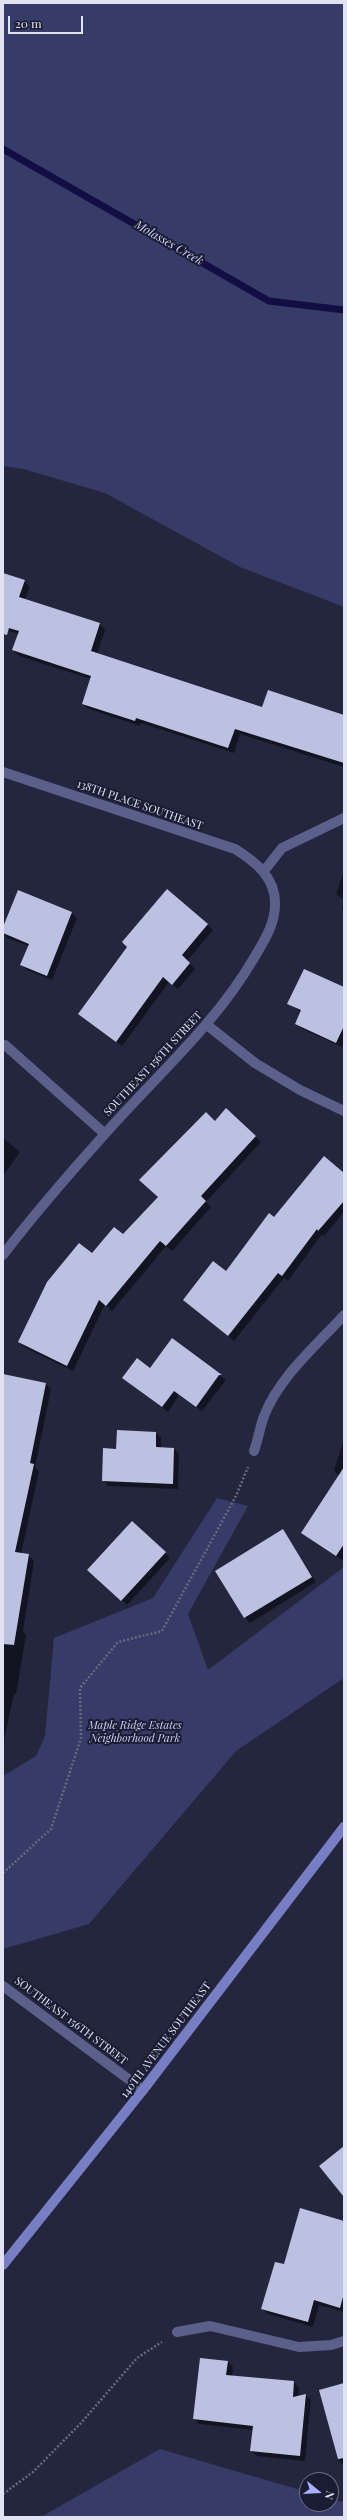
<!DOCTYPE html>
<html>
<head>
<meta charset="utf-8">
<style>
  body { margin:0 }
  #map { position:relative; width:347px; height:2520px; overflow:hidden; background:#24263e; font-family:"Playfair Display",serif }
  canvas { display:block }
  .frame { position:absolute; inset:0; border:4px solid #e1e3f3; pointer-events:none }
  .north { position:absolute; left:299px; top:2472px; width:40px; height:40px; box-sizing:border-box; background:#1a1c33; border:1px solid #6a6c80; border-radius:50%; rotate:108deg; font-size:11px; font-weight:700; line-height:16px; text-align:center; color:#e1e3f3 }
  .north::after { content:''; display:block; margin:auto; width:14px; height:18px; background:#a8b0fc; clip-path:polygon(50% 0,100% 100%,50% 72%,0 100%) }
  .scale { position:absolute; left:8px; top:16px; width:75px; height:18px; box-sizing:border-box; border:2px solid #e1e3f3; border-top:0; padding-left:5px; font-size:12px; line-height:14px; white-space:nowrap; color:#e1e3f3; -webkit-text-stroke:3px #1a1c33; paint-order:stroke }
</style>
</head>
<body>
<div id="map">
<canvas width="347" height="2520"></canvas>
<div class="frame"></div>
<div class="north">N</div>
<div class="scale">20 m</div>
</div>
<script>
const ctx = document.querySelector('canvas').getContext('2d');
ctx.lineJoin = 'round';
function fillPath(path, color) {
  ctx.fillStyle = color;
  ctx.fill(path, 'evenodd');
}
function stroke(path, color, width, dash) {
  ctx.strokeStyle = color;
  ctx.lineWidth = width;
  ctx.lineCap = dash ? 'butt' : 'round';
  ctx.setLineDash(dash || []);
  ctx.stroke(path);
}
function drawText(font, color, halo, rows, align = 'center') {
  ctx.font = font + ' "Playfair Display",serif';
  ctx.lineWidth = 4;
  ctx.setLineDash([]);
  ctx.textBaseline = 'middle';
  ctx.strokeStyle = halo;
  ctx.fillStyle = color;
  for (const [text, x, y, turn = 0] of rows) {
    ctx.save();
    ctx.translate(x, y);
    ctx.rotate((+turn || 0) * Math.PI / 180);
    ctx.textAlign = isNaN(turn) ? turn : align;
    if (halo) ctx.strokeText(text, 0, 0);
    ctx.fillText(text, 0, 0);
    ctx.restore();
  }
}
fillPath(new Path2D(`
  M3,3H344V607L240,567L105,493L23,469L3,466Z
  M217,1498L248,1506L188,1614L208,1670L344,1567V1678L236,1751L89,1924L3,1949V1776L36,1756L45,1736L54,1638L153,1598Z
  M160,2449L307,2492V2504H331V2499L344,2502V2517H41Z`), '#373b67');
fillPath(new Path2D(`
  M3,574L24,581L30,587L25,600L100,624L105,630L97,654L263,708L344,715V767L240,734L234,753L141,723L140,726L89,709L83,704L91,679L19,656L13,650L19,634L3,629Z
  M344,871V900L336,894Z
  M167,890L213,930L187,961L195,969L178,989L169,982L122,1046L80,1014Z
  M344,903V911L342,909Z
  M72,913L77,918L52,980L27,970L21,965L29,946L7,938L3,930Z
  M344,989V1043L342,1047L302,1029L296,1023L301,1012L289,1004Z
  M226,1110L261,1142L206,1202L211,1207L172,1251L166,1246L112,1311L105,1304L73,1371L24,1347L19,1342L92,1254L123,1236L159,1197Z
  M3,1138L20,1152L3,1176Z
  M344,1174V1212L324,1236L322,1234L288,1281L284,1278L234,1341L184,1300L226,1272Z
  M172,1340L226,1380L202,1411L179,1395L168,1412L123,1378L151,1369Z
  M3,1375L46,1384L51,1389L35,1467L39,1471L21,1554L28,1555L34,1561L23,1631L26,1635L16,1694H14L3,1744Z
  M156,1433L161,1438V1448L174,1449L179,1454L178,1489L108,1486L103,1480L117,1450Z
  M344,1439V1557L342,1560L303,1533L339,1476L334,1470Z
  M283,1530L316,1582L250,1623L245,1617Z
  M165,1553L170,1558L127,1605L94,1575Z
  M344,2222V2312L319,2305L313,2327L268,2314L263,2309Z
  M228,2362L233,2367L232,2376L294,2382L299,2388L298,2397L306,2395L311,2400L305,2461L257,2456L251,2451L253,2430L199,2424L194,2418Z
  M344,2384V2466L340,2462L320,2391Z`), '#0007');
stroke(new Path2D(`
  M3,149L269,301L344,310`), '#120e43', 7);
fillPath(new Path2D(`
  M3,573L25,580L19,597L100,623L91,651L262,707L268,690L344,715V763L235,729L228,748L136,718L135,721L82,704L91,676L12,650L19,631L9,628L7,635L3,634Z
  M167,889L208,924L182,955L190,963L172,985L163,977L116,1042L78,1014L127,947L122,942Z
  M18,890L72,912L47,976L20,965L29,944L3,933V927Z
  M304,969L344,987V1026L336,1043L295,1024L301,1010L287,1004Z
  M226,1108L256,1136L201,1196L206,1201L166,1246L160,1241L106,1306L99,1300L67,1366L18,1342L47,1282L79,1243L92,1253L114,1227L123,1234L158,1197L139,1180L206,1112L215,1121Z
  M324,1156L344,1173V1201L318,1231L317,1229L282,1276L278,1273L228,1336L183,1300L213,1261L226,1271L269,1213L274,1217Z
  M172,1338L222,1375H219L196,1407L174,1391L162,1407L122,1378L137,1358L150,1368Z
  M3,1374L46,1383L30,1463L34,1464L15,1552L29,1554L14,1645L3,1644Z
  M117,1430L156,1432V1447L174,1448L173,1484L102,1481L103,1448L116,1449Z
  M344,1467V1544L336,1556L301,1533Z
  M132,1521L166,1552L121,1601L87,1570Z
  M283,1529L312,1577L244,1618L215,1571Z
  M344,2146V2197L319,2166Z
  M300,2208L344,2221V2293L340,2308L314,2300L308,2322L261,2309L275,2262L284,2264Z
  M200,2358L228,2361L226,2375L294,2381L293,2397L306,2394L300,2456L250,2451L253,2426L193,2419Z
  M344,2383V2458L338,2459L319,2390Z`), '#bdc1e1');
stroke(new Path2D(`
  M3,1873L51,1829L81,1738L80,1688L118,1642L162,1631L236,1496L248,1467
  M3,2494L33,2472L81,2423L137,2358L162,2342`), '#67697e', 2.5, [2, 2]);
stroke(new Path2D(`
  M264,871L282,848L344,818`), '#5b608b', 10);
stroke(new Path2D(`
  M3,772L235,849C256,862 276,878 275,905C275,924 264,941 254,958C215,1025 156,1076 104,1135C69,1174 35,1213 3,1255
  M207,1025L255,1063L300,1090L344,1111
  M5,1045L105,1134
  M254,1451C258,1440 260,1427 264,1416C280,1376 316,1346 344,1315
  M3,1986L143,2090
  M177,2332L210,2326L299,2347L331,2345L344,2341`), '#5b608b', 10);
stroke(new Path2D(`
  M3,2265L143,2090L344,1827`), '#777ec4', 10);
drawText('11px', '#e1e3f3', '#1a1c33', [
  ["138TH PLACE SOUTHEAST",140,805,19],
  ["SOUTHEAST 156TH STREET",153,1064,-47],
  ["SOUTHEAST 156TH STREET",71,2021,37],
  ["140TH AVENUE SOUTHEAST",166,2040,-53]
]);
drawText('italic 11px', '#cbd0f4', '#1a1c33', [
  ["Maple Ridge Estates",135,1726],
  ["Neighborhood Park",135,1739]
]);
drawText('italic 12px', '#d0d6fa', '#1a1c33', [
  ["Molasses Creek",169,243,30]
]);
</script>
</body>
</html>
